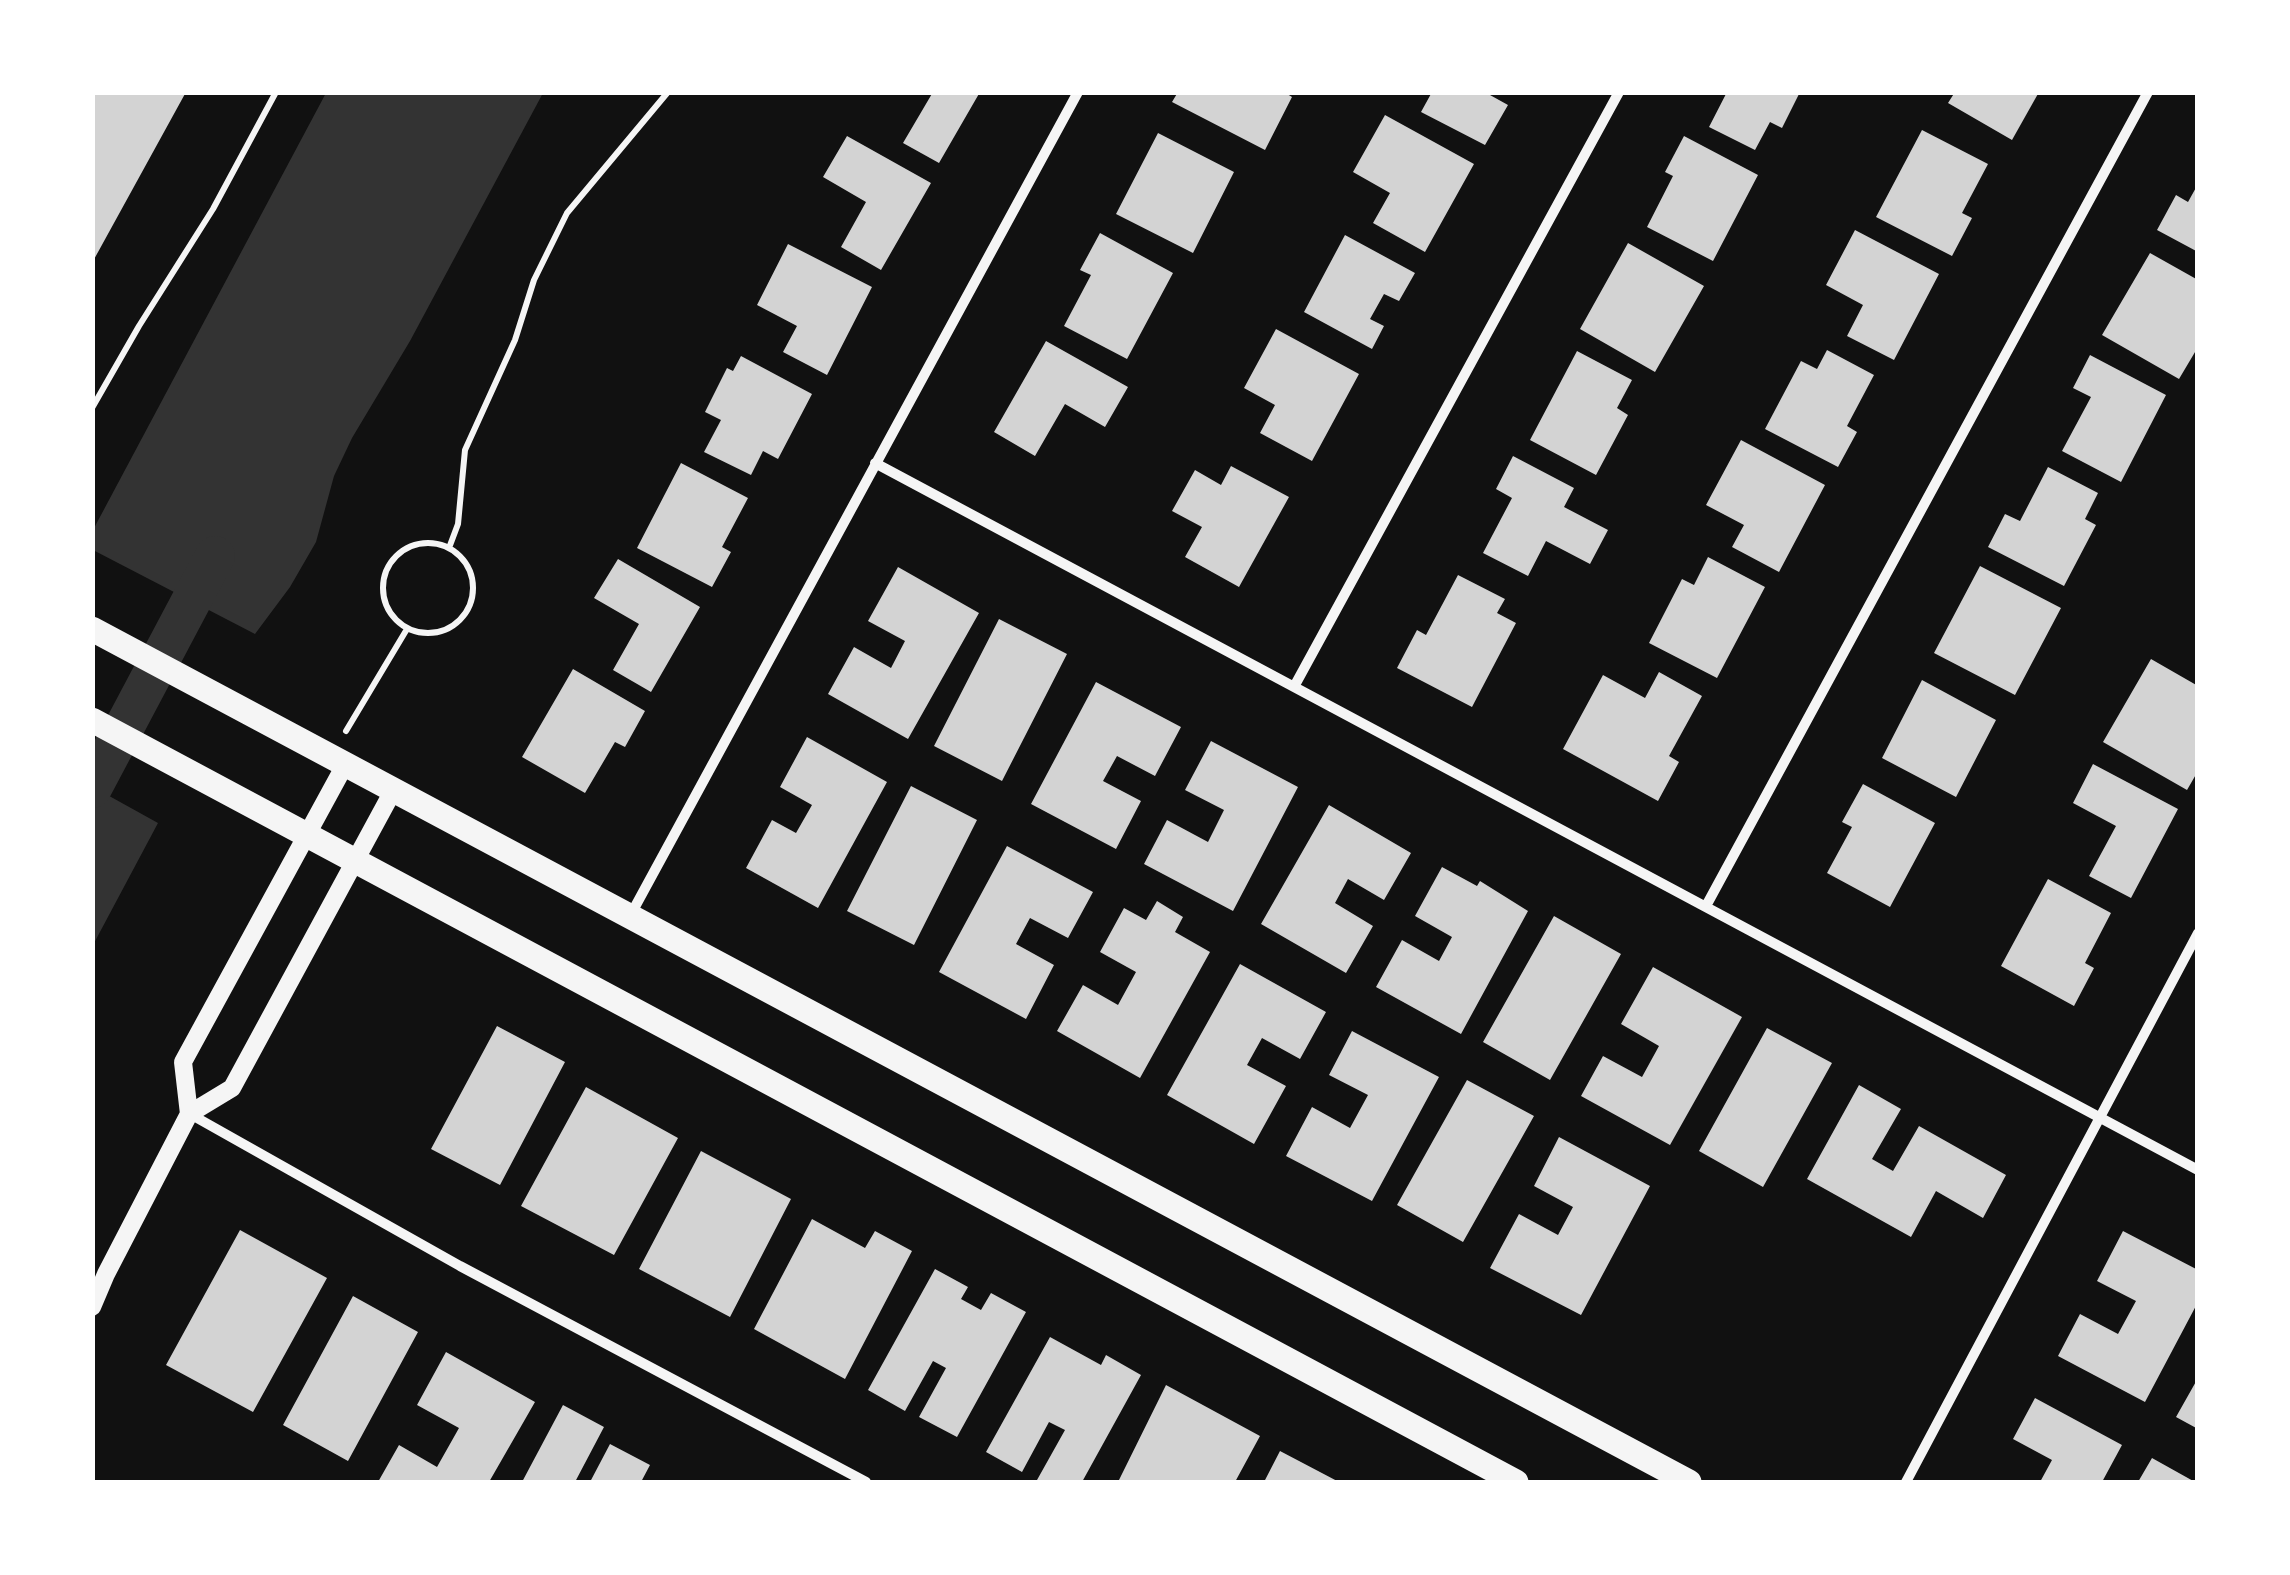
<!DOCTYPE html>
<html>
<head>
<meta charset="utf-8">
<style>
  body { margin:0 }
  #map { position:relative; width:2290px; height:1575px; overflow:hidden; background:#111; font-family:Poppins,sans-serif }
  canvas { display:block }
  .frame { position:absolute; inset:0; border:95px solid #fff; pointer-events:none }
</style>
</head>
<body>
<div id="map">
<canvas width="2290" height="1575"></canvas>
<div class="frame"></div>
</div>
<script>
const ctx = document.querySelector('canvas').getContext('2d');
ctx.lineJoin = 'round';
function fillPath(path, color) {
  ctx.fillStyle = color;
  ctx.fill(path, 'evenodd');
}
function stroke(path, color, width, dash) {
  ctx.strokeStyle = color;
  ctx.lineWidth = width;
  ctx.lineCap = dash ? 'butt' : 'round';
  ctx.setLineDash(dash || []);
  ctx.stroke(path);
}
fillPath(new Path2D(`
  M326,93H543L410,341L352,438L334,476L316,542L290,587L255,634L93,550V530Z
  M93,787L158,823L93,945Z`), '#333');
stroke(new Path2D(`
  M92,788L215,556`), '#333', 40);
fillPath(new Path2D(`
  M92,92H186L92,263Z
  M933,92H980L939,163L903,143Z
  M1178,92H1284L1292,97L1265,150L1172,102Z
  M1432,92H1491L1490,95L1508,105L1485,145L1421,112Z
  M1727,92H1800L1782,128L1770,122L1755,150L1709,127Z
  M1955,92H2039L2012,140L1948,103Z
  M1385,115L1474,164L1425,252L1373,223L1390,193L1353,172Z
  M1922,130L1988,164L1962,213L1972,218L1952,256L1876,217Z
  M1158,133L1234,172L1193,253L1116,214Z
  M847,136L931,183L881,270L841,247L866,202L823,177Z
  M1684,136L1758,175L1713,261L1647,227L1673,176L1665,172Z
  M2198,184V252L2157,230L2176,195L2188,202Z
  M1855,230L1939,274L1894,360L1847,336L1863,305L1826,285Z
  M1100,233L1173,273L1127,359L1064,326L1091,275L1080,270Z
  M1345,235L1415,273L1399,301L1384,294L1370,319L1384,326L1372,349L1304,312Z
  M1628,243L1704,286L1655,372L1580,329Z
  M788,244L872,287L827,375L783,352L797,326L757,305Z
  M2150,253L2198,280V347L2179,379L2102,335Z
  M1276,329L1359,374L1312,461L1260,433L1275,405L1244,388Z
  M1046,341L1128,387L1105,427L1065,404L1035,456L994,432Z
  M1827,350L1874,375L1847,426L1857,432L1838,467L1765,429L1801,361L1817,369Z
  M1577,351L1632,380L1617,408L1628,415L1596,475L1530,440Z
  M2090,355L2166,395L2121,482L2062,451L2091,397L2073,388Z
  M741,356L812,394L778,459L763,451L751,475L704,452L721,420L705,412L727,368L733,371Z
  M1741,440L1825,485L1779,572L1732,547L1744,525L1706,505Z
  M1513,456L1574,488L1564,507L1608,530L1590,564L1546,541L1528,576L1483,553L1512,498L1496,489Z
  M681,463L748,498L722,547L731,552L712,587L637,548Z
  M1231,466L1289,497L1239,587L1185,557L1202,527L1172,511L1195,470L1221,485Z
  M2048,467L2098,493L2085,519L2096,525L2064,586L1988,547L2005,514L2020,521Z
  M1708,557L1765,587L1717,678L1649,643L1682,579L1694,585Z
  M618,559L700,607L651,692L613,670L639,624L594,598Z
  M1980,566L2061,608L2015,695L1934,653Z
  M898,567L979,613L908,739L828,694L854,647L891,668L905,641L868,621Z
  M1458,575L1505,599L1497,613L1516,623L1472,707L1397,668L1417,630L1426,635Z
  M999,619L1067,654L1002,781L934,746Z
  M2151,659L2198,686V771L2187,790L2103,742Z
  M573,669L645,711L625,747L615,742L585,793L522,757Z
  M1659,672L1702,696L1669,756L1679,762L1658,801L1563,749L1603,675L1645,698Z
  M1922,680L1996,720L1956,797L1882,758Z
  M1096,682L1181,727L1155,776L1117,756L1103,781L1141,801L1116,849L1031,804Z
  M807,737L887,782L818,908L746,868L772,820L796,833L812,805L780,787Z
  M1211,741L1298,787L1233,911L1144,864L1167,820L1208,842L1224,810L1185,790Z
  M2093,764L2178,809L2131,898L2089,876L2116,826L2073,803Z
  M1863,784L1935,823L1890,907L1827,873L1852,827L1842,822Z
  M911,786L977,820L914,945L847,911Z
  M1329,805L1411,853L1384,900L1348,879L1335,903L1373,926L1346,973L1261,924Z
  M1007,846L1093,892L1068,938L1030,918L1016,944L1054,965L1026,1019L939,972Z
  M1442,867L1477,886L1480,881L1528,911L1461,1034L1376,987L1402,940L1439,961L1452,937L1415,916Z
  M2048,879L2111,913L2085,963L2094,968L2074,1006L2001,966Z
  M1157,901L1183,917L1175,932L1210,952L1140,1078L1057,1031L1083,985L1118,1005L1136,972L1100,952L1124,908L1146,920Z
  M1554,916L1621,954L1550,1080L1483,1042Z
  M1240,964L1326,1012L1300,1059L1262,1038L1247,1065L1286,1086L1254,1144L1167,1095Z
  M1653,967L1742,1017L1670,1145L1581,1096L1603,1056L1642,1077L1659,1046L1621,1024Z
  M497,1026L565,1062L500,1185L431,1149Z
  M1767,1028L1832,1063L1763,1187L1699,1151Z
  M1352,1031L1439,1077L1372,1201L1286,1156L1312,1107L1350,1128L1368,1095L1329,1075Z
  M1467,1080L1534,1116L1463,1242L1397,1205Z
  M1859,1085L1901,1109L1872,1159L1893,1171L1919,1126L2006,1175L1983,1218L1936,1191L1911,1237L1807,1179Z
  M586,1087L678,1138L614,1255L521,1206Z
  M1559,1137L1650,1186L1581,1315L1490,1268L1519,1214L1558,1235L1573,1207L1534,1186Z
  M701,1151L791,1199L730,1317L639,1269Z
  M812,1219L865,1248L875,1231L912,1251L845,1379L754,1329Z
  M240,1230L327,1278L253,1412L166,1365Z
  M2123,1231L2198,1270V1302L2145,1402L2058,1356L2080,1314L2118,1334L2136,1301L2097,1281Z
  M935,1269L968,1287L961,1299L981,1310L991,1293L1026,1312L957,1437L919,1417L946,1368L933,1361L905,1411L868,1390Z
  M353,1296L418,1332L348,1461L283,1425Z
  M1050,1337L1101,1365L1106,1355L1141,1375L1082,1482L1037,1480L1065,1430L1049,1422L1022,1472L986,1452Z
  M446,1352L535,1402L489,1482H378L399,1445L437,1467L459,1428L417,1405Z
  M2198,1378V1429L2176,1417Z
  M1166,1385L1260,1436L1235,1482H1118Z
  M2035,1398L2122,1445L2102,1482H2040L2052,1460L2013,1439Z
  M563,1405L604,1427L575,1482H522Z
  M610,1444L650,1465L641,1482H590Z
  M1280,1451L1339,1482H1264Z
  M2152,1458L2195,1482H2138Z`), '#d3d3d3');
stroke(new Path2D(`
  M92,408L139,326L213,209L276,92
  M383 588a45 45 0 1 1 90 0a45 45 0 1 1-90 0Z
  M449,548L458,524L465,450L515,340L534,280L567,213L668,92
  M346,731L407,629`), '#f5f5f5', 6);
stroke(new Path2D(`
  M875,463L2198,1170
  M1295,685L1619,92
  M1706,906L2148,92
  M630,916L1078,92
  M190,1114L460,1266L866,1482
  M1906,1482L2198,933`), '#f5f5f5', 10);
stroke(new Path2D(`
  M189,1114L183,1062L346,763
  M92,1307L106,1274L189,1114L232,1088L394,789`), '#f5f5f5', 18);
stroke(new Path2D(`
  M92,629L1689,1482
  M92,720L1516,1482`), '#f5f5f5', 25);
</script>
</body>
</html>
